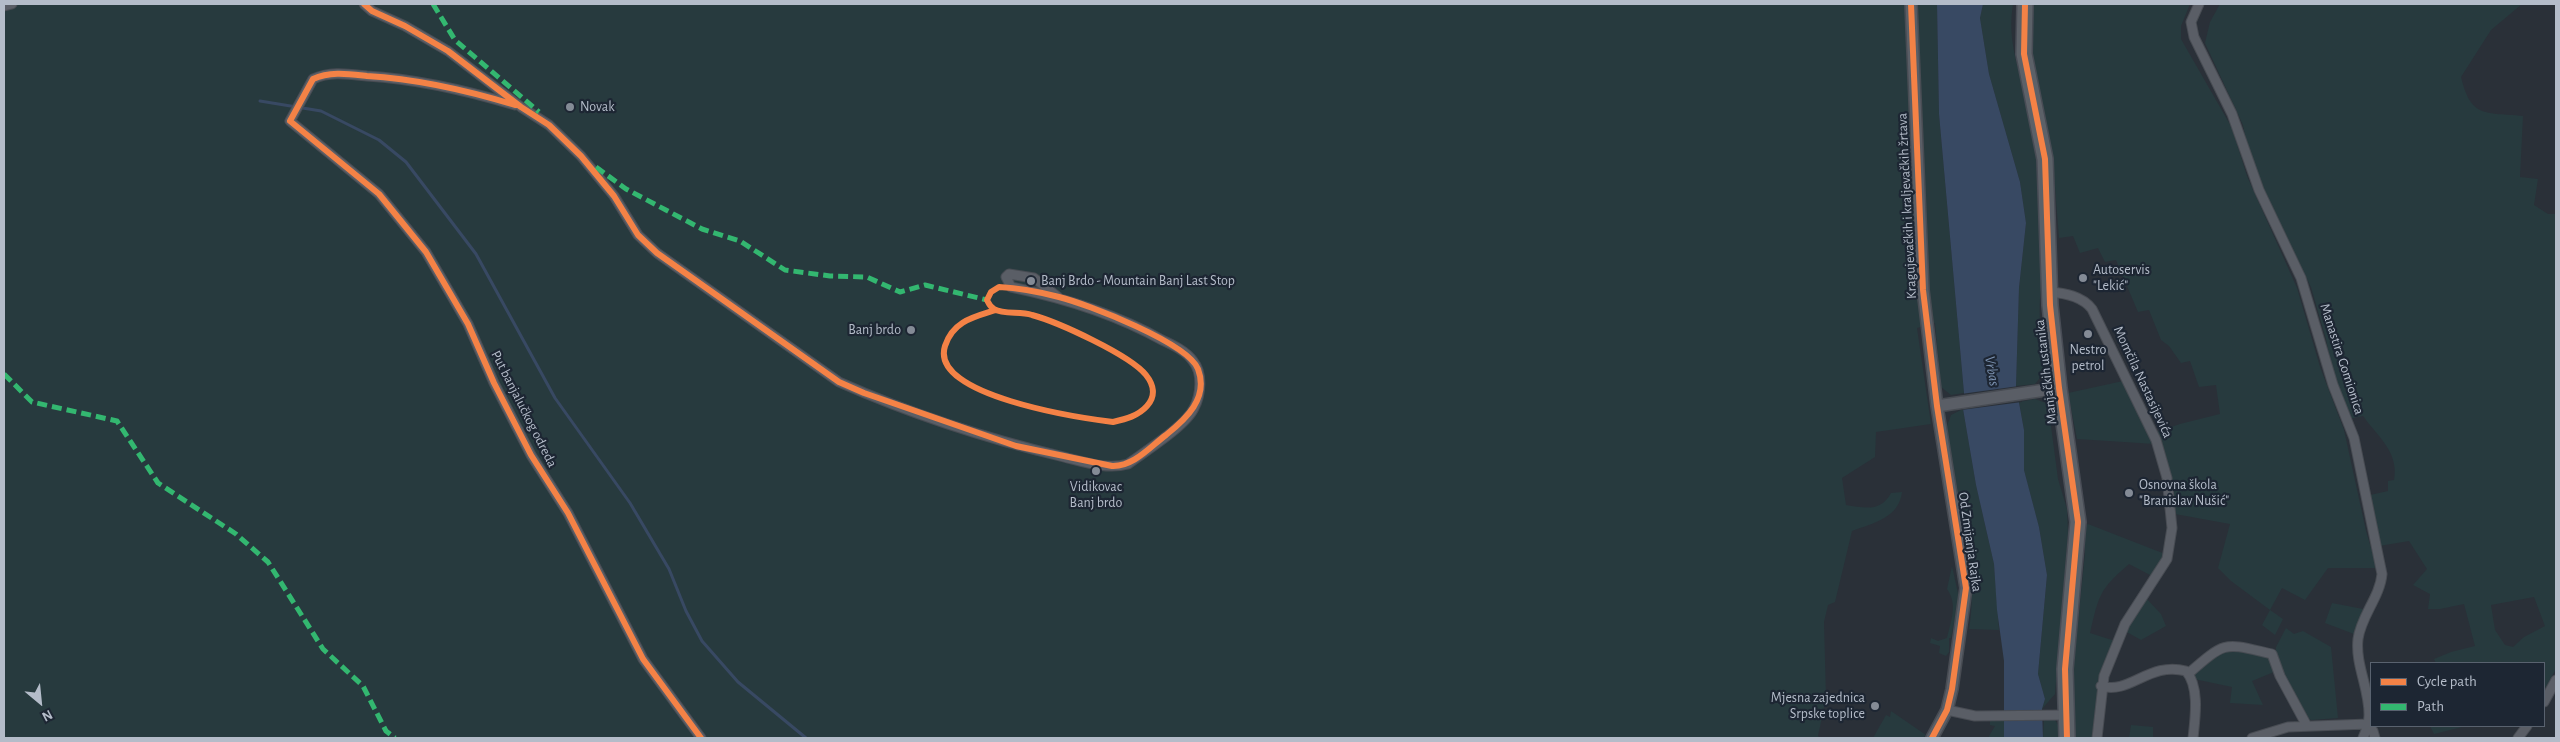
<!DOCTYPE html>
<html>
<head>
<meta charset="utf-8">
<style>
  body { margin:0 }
  #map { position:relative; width:2560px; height:742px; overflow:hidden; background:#2a3038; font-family:"Alegreya Sans",sans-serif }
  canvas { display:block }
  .frame { position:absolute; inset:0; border:5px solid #b4bcc9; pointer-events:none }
  .legend { position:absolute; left:2370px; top:662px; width:175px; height:65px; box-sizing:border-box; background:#1d2633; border:1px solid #59626f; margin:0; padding:6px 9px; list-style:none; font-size:15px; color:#b4bcc9 }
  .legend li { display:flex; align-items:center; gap:10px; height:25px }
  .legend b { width:25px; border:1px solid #59626f }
  .north { position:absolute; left:15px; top:677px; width:50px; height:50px; -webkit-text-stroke:4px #1d2633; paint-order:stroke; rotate:152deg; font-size:14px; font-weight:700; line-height:20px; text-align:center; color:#b4bcc9 }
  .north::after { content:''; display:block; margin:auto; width:18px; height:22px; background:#b4bcc9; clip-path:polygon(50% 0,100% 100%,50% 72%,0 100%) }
</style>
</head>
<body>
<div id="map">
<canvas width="2560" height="742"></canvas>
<div class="frame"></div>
<ul class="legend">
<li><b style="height:6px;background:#f48246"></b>Cycle path</li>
<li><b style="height:6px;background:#33b770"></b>Path</li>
</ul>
<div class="north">N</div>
</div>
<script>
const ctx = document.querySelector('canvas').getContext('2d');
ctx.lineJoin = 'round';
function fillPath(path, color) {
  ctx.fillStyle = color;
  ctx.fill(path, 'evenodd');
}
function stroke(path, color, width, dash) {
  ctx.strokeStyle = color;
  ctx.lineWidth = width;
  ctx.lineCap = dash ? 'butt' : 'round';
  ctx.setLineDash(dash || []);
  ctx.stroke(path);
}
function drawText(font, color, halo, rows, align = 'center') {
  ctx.font = font + ' "Alegreya Sans",sans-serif';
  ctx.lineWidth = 4.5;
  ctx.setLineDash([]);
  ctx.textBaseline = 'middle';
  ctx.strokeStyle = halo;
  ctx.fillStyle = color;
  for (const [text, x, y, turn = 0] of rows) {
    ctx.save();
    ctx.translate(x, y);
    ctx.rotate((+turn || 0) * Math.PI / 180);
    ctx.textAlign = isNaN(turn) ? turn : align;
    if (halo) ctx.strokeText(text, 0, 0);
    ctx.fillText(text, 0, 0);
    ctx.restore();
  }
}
fillPath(new Path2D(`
  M4,4H1937L1939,114L1964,393L1951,395L1941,387L1935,323L1917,328L1931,424L1876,432L1875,457L1842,478L1846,505C1865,508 1881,512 1891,493L1902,492C1899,518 1873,523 1852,531L1835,602L1828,605L1824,622L1826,698L1818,736L1821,738H4Z
  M1983,4H2013C2004,57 2033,96 2039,146C2043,190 2042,236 2043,280C2035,312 2044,342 2043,374L2035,384L2016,386L2019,288L2026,223L2020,182L1989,74L1980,18Z
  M2031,4H2190L2181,26V39L2232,128L2247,176L2297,288L2320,367L2344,430L2366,531L2377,568H2328L2305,600L2282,588L2270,610L2283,619L2275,635L2262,625L2270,610L2231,581L2218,568L2230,524L2175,514L2168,464L2157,432L2180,424L2220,414L2216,385L2199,387L2190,361L2181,363L2169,346L2161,340L2149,310L2138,312L2116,260L2105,262L2098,248L2080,253L2073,236L2059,238L2053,162L2028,37Z
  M2220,4H2522L2491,30L2461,77C2471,119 2486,112 2523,116L2520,177L2538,179L2534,205L2548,214H2556V669L2544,690V663H2436L2434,659L2451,652L2475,646L2464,604L2440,609H2428L2430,594L2413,585L2427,569L2409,541L2379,546L2370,495L2388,491V481L2394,480C2399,452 2378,437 2363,416L2349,419L2334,380L2326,339L2311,287L2259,180L2248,149L2243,125L2205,43L2210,22ZM2534,597L2545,626L2524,637L2513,647L2505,645L2495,630L2491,605Z
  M2123,381L2155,444L2077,439L2068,393Z
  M2035,399L2046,403L2049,411L2058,479L2067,509L2068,534L2055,694L2042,709L2045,699L2038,674L2047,575L2039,527L2024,470V430L2019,402Z
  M1963,409L1976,485L1994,564L1999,630L1969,629C1977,588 1965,548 1958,507C1953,480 1950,453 1947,426L1951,415Z
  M2088,524L2165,554L2152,576L2129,564C2099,590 2099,595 2090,633L2115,641L2098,685L2094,738H2074L2073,672L2085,553L2084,527Z
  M1952,566L1959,598L1951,638H1949V652L1946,656L1939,653L1940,646L1930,643L1931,638L1938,641L1947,638C1951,621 1958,604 1947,589Z
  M2145,597L2161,614L2166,626L2141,640L2125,631Z
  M2332,603L2363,609L2354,634L2325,623Z
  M2286,628L2294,634L2303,631L2331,647L2338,718L2311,720L2308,718L2276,659V647Z
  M2238,647L2269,657L2274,672L2252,681L2263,705L2230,703L2232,687L2194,679V674L2215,654Z
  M1891,711L1926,735L1923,738H1873L1886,715L1890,717Z
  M2044,718L2055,720L2058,725V738H2043Z
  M2005,720L2004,738H1988L1995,726L1990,725V721Z
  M2131,725L2153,727V738H2129Z
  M2430,726H2462V727L2434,734Z`), '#273a3e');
fillPath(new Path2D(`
  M1937,4H1983L1980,18L1989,74L2020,182L2026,223L2019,288L2016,386L2024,430V470L2039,527L2047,575L2038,674L2045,699L2042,709L2043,738H2004V661L1997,610L1994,564L1976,485L1963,409L1964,393L1939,114Z`), '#384963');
fillPath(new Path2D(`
  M2019,386L2022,402L1961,410V394Z`), '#2a3038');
stroke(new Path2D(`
  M260,101L321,111L379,140L406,162L476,254L555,398L630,503L669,569L686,611L702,641L738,682L806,738`), '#384963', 3);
const minor = new Path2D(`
  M364,4L372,11L405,26L448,51L521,107L549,125L581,156L614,196L638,235L657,253L839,382C911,414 988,439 1064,457C1084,462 1107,470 1128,464C1144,452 1186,426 1194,408C1201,395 1203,373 1193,361C1186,351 1173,345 1162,340C1114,313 1064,298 1011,287L1006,277L1009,274L1034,278L1058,297
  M2199,4L2191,22L2194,37L2232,114L2259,190L2301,278L2333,385L2354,438L2382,574C2380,597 2361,616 2358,639C2355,665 2370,690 2369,716C2369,723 2366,731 2363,738
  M4,6L12,4
  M515,105C465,90 418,79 367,76C348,74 330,71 313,79L290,121L379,194L426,252L468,324L494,383L531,455L568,513L643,659L701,738
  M2049,292C2065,293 2082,296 2092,309L2156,440L2167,478L2172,528L2167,559L2125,624L2104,676L2097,738
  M2189,673C2227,640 2224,643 2272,654L2280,676L2307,726
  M2101,686C2130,695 2149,661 2186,671C2200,687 2195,719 2193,738
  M2544,702L2556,680
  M1947,710L1975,716L2066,715
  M2252,738L2288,727L2368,724L2373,731L2375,738
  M2518,738L2527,726`);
const tertiary = new Path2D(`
  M1911,4L1923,290L1937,406L1966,588L1952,689L1947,710L1932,738
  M1937,406L2059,388`);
const primary = new Path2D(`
  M2025,4L2024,54L2045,159L2050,305L2059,388L2078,522L2065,669L2067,738`);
stroke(minor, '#484c53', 11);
stroke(tertiary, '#484c53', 14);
stroke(primary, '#484c55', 18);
stroke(minor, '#5a5e66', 9);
stroke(tertiary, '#5a5e66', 11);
stroke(primary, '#5c6168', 15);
stroke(new Path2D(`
  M433,4L455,40L539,112
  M596,167L626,189L702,229L740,241L785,270L830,276L867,277L900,292L925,285L987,300
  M4,374L32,402L117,421L158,483L236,534L268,562L323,649L363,686L386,731L395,738`), '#33b770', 5, [10, 5]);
stroke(new Path2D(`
  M364,4L372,11L405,26L448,51L521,107L549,125L581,156L614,196L638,235L657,253L839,382L864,393L1016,446L1112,466C1133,467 1150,447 1166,435C1186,419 1209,398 1198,369C1188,343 1087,304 1059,297C1040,292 1019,288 999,287L991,292L987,300C989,304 990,307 994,309C1004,315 1020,311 1032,315C1058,322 1130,355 1146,375C1154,385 1156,396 1147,406C1138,416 1126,419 1113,422C1081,418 929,396 945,346C953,321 974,317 996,310
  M1911,4L1923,290L1937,406L1966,588L1952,689L1947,710L1932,738
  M2025,4L2024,54L2045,159L2050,305L2059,388L2078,522L2065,669L2067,738
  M515,105C466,90 418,79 367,76C349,74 330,71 313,79L290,121L379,194L426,252L468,324L494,383L531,455L568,513L643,659L701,738`), '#f48246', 6);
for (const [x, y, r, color] of [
  [570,107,5,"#848b96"],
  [2083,278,5,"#848b96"],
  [1031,281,5,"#848b96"],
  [911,330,5,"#848b96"],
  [2088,334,5,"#848b96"],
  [1096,471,5,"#848b96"],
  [2129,493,5,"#848b96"],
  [1875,706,5,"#848b96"]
]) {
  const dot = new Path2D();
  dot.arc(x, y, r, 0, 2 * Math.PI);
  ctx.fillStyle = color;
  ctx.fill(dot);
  stroke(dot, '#1d2633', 2);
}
drawText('14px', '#b4bcc9', '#1d2633', [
  ["Novak",580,107],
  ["Autoservis",2093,270],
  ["\"Lekić\"",2093,286],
  ["Banj Brdo - Mountain Banj Last Stop",1041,281],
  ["Banj brdo",901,330,"right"],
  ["Nestro",2088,350,"center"],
  ["petrol",2088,366,"center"],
  ["Osnovna škola",2139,485],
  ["\"Branislav Nušić\"",2139,501],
  ["Vidikovac",1096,487,"center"],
  ["Banj brdo",1096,503,"center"],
  ["Mjesna zajednica",1865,698,"right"],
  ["Srpske toplice",1865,714,"right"]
], 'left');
drawText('14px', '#b4bcc9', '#1d2633', [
  ["Kragujevačkih i kraljevačkih žrtava",1907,206,-93],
  ["Manastira Gomionica",2342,359,72],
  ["Manjačkih ustanika",2046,372,-97],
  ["Momčila Nastasijevića",2143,382,65],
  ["Put banjalučkog odreda",524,409,63],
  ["Od Zmijanja Rajka",1970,542,82]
]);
drawText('italic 15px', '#7c92b1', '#1d2633', [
  ["Vrbas",1992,371,80]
]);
</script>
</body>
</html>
